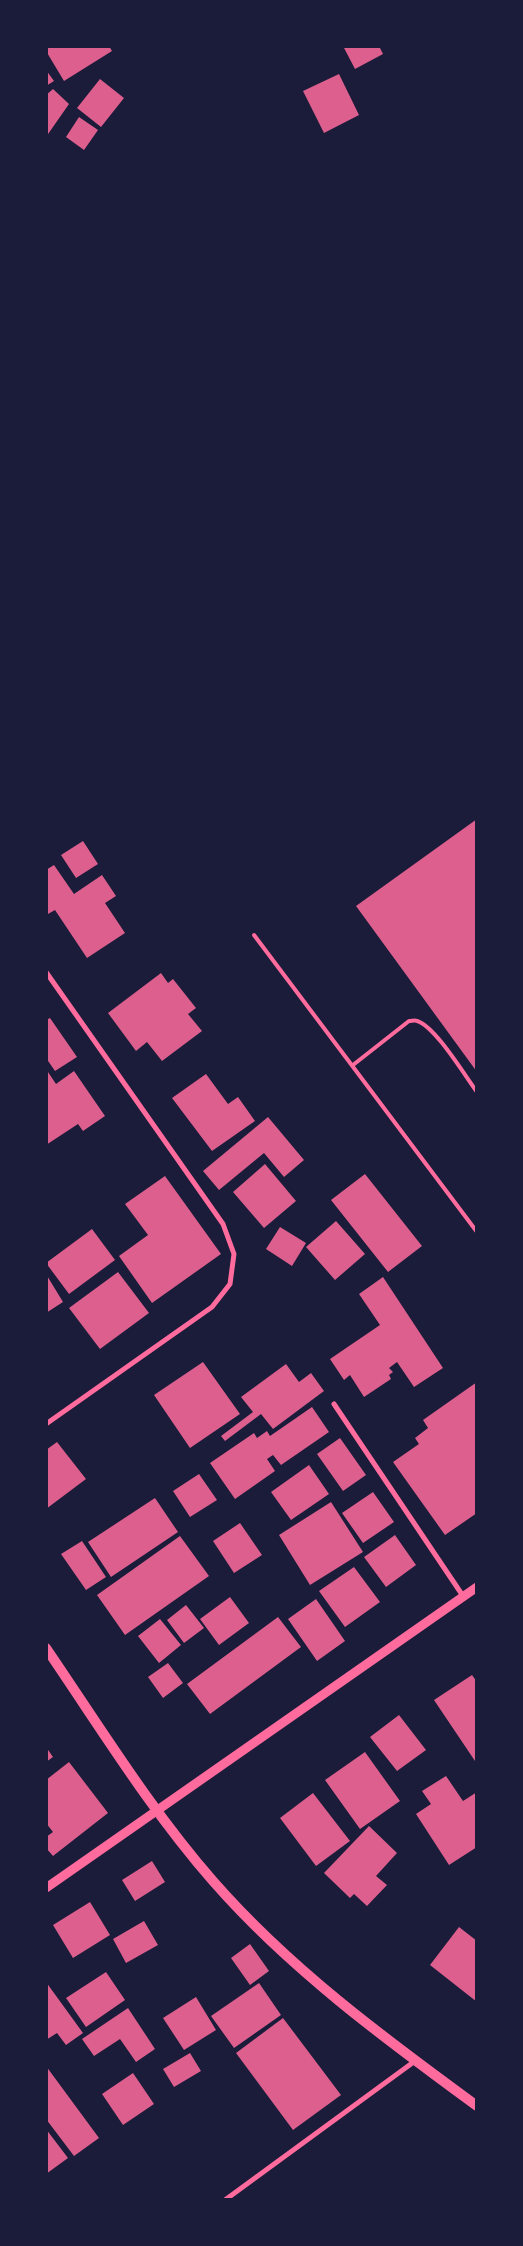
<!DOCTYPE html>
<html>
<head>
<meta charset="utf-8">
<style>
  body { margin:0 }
  #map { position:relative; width:523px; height:2246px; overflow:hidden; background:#1b1b3a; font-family:Commissioner,sans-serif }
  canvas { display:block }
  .frame { position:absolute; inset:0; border:48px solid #1b1b3a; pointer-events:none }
</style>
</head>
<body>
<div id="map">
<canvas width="523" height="2246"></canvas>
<div class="frame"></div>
</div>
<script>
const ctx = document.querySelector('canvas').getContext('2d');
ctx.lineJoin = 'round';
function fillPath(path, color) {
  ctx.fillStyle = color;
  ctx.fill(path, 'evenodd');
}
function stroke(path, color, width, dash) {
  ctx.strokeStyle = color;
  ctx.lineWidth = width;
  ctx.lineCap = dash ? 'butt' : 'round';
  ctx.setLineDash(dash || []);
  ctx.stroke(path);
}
fillPath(new Path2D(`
  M46,46H109L112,51L64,81L46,51Z
  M343,46H379L383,54L355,69Z
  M46,70L54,81L46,86Z
  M339,74L359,115L324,133L303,91Z
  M100,79L124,98L101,127L77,108Z
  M53,89L69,104L46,137V95Z
  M79,117L98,130L84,150L66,137Z
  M477,819V1072L356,906Z
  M83,841L98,864L76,878L61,855Z
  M54,865L74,894L102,875L116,896L105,903L125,933L87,958L55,910L48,914L46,911V870Z
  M161,973L168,983L173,979L196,1008L188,1014L202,1031L162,1061L147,1042L136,1051L108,1013Z
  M50,1018L77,1057L55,1071L46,1058V1020Z
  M46,1069L56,1084L74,1071L105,1116L83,1131L78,1124L46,1145Z
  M206,1074L228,1104L238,1097L255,1121L212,1151L172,1098Z
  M268,1117L304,1160L284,1177L264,1153L219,1190L203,1171Z
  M265,1164L296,1201L264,1228L233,1192Z
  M365,1174L422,1246L388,1272L331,1200Z
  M165,1176L221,1254L152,1303L119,1256L148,1235L125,1204Z
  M336,1221L365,1254L335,1280L306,1247Z
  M280,1227L306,1243L292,1266L266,1249Z
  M92,1229L115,1260L69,1294L46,1263Z
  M118,1272L149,1313L100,1349L69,1308Z
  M46,1274L63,1302L46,1313Z
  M383,1277L443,1368L414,1387L397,1362L389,1368L393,1372L389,1375L391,1379L364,1397L350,1375L344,1380L330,1359L380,1325L359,1294Z
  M203,1362L240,1414L190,1448L154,1395Z
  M286,1364L299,1382L311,1373L324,1391L273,1429L261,1414L225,1441L221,1436L253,1412L241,1397Z
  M477,1382V1513L445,1535L393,1462L419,1444L415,1438L428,1428L423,1420Z
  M312,1407L329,1432L281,1465L273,1455L267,1459L275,1471L235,1499L210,1463L254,1433L257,1438L267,1431L270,1436Z
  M340,1438L366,1475L343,1491L317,1454Z
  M57,1442L86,1479L46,1509V1450Z
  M309,1465L329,1494L291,1520L271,1492Z
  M199,1474L217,1500L190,1517L173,1491Z
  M373,1492L394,1522L363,1543L342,1513Z
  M155,1498L178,1532L111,1577L88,1542Z
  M331,1502L363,1552L310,1585L279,1535Z
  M240,1523L262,1555L234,1573L213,1541Z
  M395,1535L416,1565L386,1587L364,1557Z
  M180,1536L209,1576L125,1635L97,1595Z
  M82,1541L106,1577L86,1590L61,1554Z
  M354,1567L380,1602L345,1627L319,1591Z
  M230,1597L249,1623L219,1645L200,1619Z
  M316,1599L345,1641L317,1661L288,1619Z
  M186,1605L204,1628L184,1643L167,1620Z
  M278,1617L301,1647L210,1714L187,1684Z
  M160,1619L181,1645L159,1663L138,1636Z
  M168,1663L183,1683L163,1698L148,1677Z
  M472,1675L477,1682V1764L434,1700Z
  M399,1715L426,1750L397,1771L370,1737Z
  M46,1747L53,1757L46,1762Z
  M365,1752L400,1801L360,1829L325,1780Z
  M69,1762L108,1813L53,1856L46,1848V1837L53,1832L46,1823V1780Z
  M446,1776L463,1801L477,1792V1847L449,1865L416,1814L431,1804L422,1791Z
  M313,1793L350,1841L316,1866L280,1818Z
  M369,1826L397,1853L376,1876L387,1885L367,1906L354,1894L350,1898L324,1873Z
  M152,1861L165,1882L135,1901L122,1880Z
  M90,1902L110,1935L73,1958L53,1925Z
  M144,1921L158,1945L126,1963L113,1939Z
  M459,1927L477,1941V2002L430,1965Z
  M250,1944L269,1971L250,1985L231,1958Z
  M106,1972L125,2000L86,2027L66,1998Z
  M46,1982L83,2033L66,2045L57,2033L46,2040Z
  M259,1983L281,2015L234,2048L211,2016Z
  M196,1997L216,2030L184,2050L163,2018Z
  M128,2008L155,2049L136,2062L120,2039L94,2056L82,2039Z
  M283,2018L341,2095L293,2130L236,2053Z
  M190,2053L201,2071L174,2087L163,2069Z
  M46,2066L99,2138L74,2156L46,2119Z
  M133,2073L154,2104L123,2125L102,2094Z
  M46,2129L68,2158L46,2174Z`), '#dd5f8e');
stroke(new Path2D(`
  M254,935L477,1232
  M353,1065L409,1021C412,1021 415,1020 417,1021C435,1026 465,1076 477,1092`), '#ff6b9d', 4);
stroke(new Path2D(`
  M46,972L223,1224L234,1254L230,1284L212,1307L46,1424
  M334,1404L463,1596
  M225,2200L415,2061`), '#ff6b9d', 5);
stroke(new Path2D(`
  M46,1888L477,1587`), '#ff6b9d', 9);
stroke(new Path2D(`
  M46,1648C100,1727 150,1809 213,1881C289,1968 384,2038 477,2106`), '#ff6b9d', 10);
</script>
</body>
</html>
